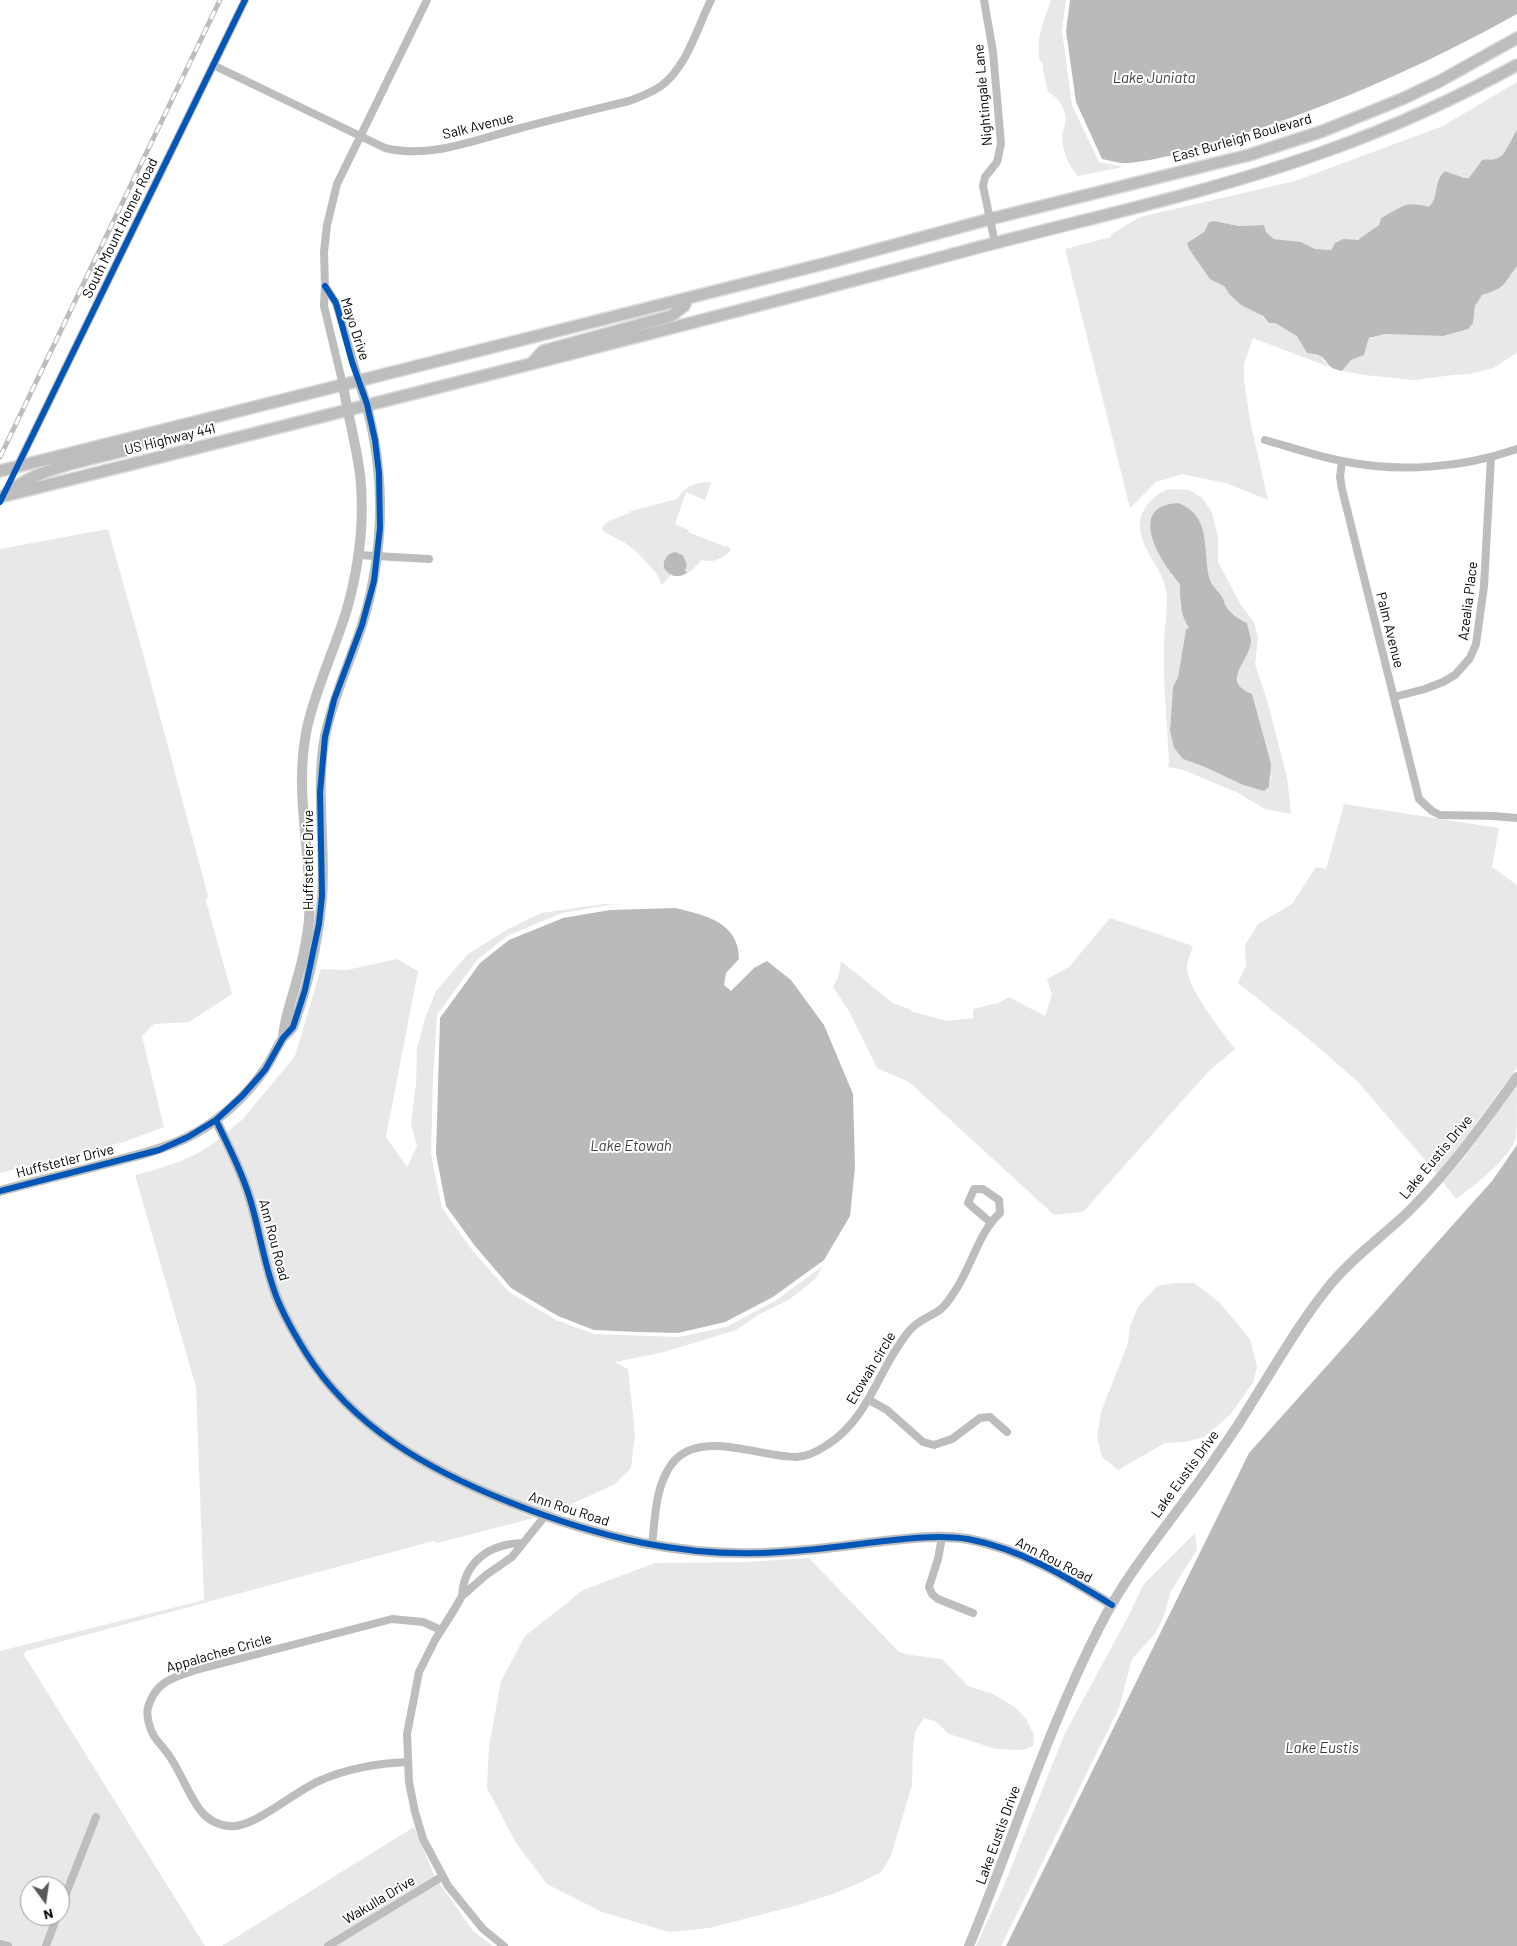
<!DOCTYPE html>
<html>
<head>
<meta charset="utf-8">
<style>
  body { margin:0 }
  #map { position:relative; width:1517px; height:1946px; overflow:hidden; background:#fff; font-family:Barlow,sans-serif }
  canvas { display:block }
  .north { position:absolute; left:20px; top:1876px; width:50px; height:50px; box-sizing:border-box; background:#fff; border:1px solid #999; border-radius:50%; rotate:166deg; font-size:14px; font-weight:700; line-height:20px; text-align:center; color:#000 }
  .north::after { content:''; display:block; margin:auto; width:18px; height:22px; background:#595959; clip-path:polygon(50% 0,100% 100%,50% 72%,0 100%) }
</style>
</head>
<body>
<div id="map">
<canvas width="1517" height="1946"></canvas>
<div class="north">N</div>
</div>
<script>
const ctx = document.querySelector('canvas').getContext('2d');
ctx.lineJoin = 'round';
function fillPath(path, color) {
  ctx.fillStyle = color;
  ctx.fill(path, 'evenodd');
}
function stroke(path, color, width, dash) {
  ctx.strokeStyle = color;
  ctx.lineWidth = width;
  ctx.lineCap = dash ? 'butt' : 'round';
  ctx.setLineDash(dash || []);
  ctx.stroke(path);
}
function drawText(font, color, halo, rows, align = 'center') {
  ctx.font = font + ' Barlow,sans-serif';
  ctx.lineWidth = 4;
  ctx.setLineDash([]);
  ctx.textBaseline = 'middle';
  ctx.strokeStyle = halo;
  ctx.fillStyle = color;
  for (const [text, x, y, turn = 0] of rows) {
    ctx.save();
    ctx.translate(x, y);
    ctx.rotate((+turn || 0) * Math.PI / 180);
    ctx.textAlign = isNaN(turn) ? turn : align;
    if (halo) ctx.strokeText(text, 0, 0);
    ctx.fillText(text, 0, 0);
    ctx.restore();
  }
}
fillPath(new Path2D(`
  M1051,0H1066L1062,31L1072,105L1099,162L1123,167L1078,176C1068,165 1063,152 1062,137C1062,133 1064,129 1065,125C1068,112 1060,98 1048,92L1043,70V64L1040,61C1035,39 1044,21 1051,0Z
  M1517,82V130L1512,137L1507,150L1501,155L1497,159L1482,160L1469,178C1460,179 1453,172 1445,171C1432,183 1440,196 1429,208C1409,200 1399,208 1381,218C1379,228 1365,239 1355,240C1348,241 1340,238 1335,243C1333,245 1333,248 1331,250L1315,249L1301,242L1274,239L1266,232L1263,225L1239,226L1214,221L1209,222L1204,232L1187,243L1189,249L1204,268L1207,275L1218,284L1225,287L1229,294L1241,305L1257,312L1267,321L1275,323L1297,335L1307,353L1320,356L1329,367L1253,338L1244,364V380L1250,420L1268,500L1226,483L1182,474L1156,482L1130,508L1065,249L1111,237L1110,235L1140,217L1295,181L1443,126Z
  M1517,266V353L1493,368L1470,374L1453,375L1414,380L1364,375L1342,371L1351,360L1364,355L1369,339L1385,334L1443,336L1462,330L1475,312V306L1482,295C1507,289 1503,284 1517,266Z
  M707,482L711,483L705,500L686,492L675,524L689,530L688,532L726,547L727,545L731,550C722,559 715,563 702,560L689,573L685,571L687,564C684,552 678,552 668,554L664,559V568L671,575L662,585L656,573L637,552L625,543L604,532L602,529C606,517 623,519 631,511L677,499C685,487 693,483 707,482Z
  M1170,489L1189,490L1202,498L1212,512L1218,538V562L1241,605L1254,622L1258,638L1255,664L1267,700L1287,777L1291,814L1265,809L1238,793L1184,770L1168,767L1169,761C1167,722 1163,682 1164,643C1164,626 1169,607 1166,590C1162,566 1139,549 1140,524C1140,508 1156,492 1170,489ZM1178,503C1213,516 1202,550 1210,580C1213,588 1220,592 1223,599C1225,601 1224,604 1226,606C1230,614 1239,619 1247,623L1245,659L1239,665L1237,675L1238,683L1242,690L1271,778L1269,787L1264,791L1243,785L1205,767L1183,759L1174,748L1170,731L1173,687L1178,677L1186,629L1190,628L1180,605V584L1171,575Z
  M108,529L144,657L208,896L206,901L232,994L189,1022L154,1024L142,1036L164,1127L124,1142L0,1173V549Z
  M1344,804L1499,828L1492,867L1517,885V1068L1456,1150L1437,1174L1357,1081L1310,1040L1238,983L1246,965L1245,945L1258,924L1292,904L1316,867L1326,869Z
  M604,904L625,905H609L562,913L507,936L477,960L437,1015L433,1080L431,1154L442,1208L472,1250L509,1292L556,1320L594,1334L679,1337L726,1327L775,1301L823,1266L815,1279L790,1299L760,1314L736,1330L664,1352L615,1362L628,1369L635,1434L631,1468L615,1484L552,1513C436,1475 319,1409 278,1287C268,1257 264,1225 254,1195C247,1173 237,1153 227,1132L242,1120L295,1056L321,969L347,970L397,959L418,971L386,1137L407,1167L417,1146L411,1124L416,1084L417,1048L425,1018L436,991L468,954L510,928L541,913Z
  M1110,918L1193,946C1191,952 1188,959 1187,965C1186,988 1221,1030 1235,1049L1208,1072L1083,1212L1054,1215L909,1082L877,1068L849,1011L833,987L839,975L841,961L893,1003L909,1009L913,1012L947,1021L973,1018V1009L998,1003L1009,997L1045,1016L1052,995L1047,979L1069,967Z
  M1517,1086C1517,1097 1517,1129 1516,1138C1508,1160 1475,1185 1456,1199L1443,1182L1464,1158Z
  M219,1139C229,1159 240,1179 246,1201C254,1231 258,1264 270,1293C319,1422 413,1469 534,1518L437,1543L433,1541L26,1651L24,1655L205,1946H0V1651L204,1600L196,1387L135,1175C166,1167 194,1159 219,1139ZM30,1886H60V1916H30Z
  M1175,1283H1194L1206,1292L1220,1303L1250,1339L1257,1366L1254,1381L1231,1414L1204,1437L1185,1442L1165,1443L1118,1470L1102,1457L1097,1437L1101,1412L1128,1343L1130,1326L1138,1307L1157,1286Z
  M1195,1533L1197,1550L1171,1591L1164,1616L1155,1634L1132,1659L1119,1708L1001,1946H976L1002,1890L1065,1733L1129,1615L1143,1585Z
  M809,1558L899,1652L910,1655L942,1659L968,1686L993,1694L1015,1707L1026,1719L1034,1735L1033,1746L1023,1750L996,1749L949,1734L935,1721L924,1718L915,1732L913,1746L912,1785L891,1856L881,1872L859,1883L833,1894L795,1906L709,1928L669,1932L602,1912L547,1884L516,1843L487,1788L489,1746L501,1681L525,1636L583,1590L655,1563L747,1562Z
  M414,1827L435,1877L473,1931L493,1946H222Z`), '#e8e8e8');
fillPath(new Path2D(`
  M1070,0H1517V14C1422,67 1321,111 1217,142C1192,150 1145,164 1121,163C1114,162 1108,160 1102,159L1076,102L1066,31Z
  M1517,130V266C1503,284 1507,288 1482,295L1475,306L1473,323L1468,329L1443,336L1385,334L1369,338L1364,355L1351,360L1342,371C1324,367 1331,363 1320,356C1317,354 1311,354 1307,353L1297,336L1275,323H1269L1263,316L1241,305L1229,294L1225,287L1210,279L1189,249L1187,243L1204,232L1209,222L1214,221L1239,226L1264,225L1266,232L1274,239L1301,242L1315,249L1331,250L1335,243L1343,239L1358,240L1379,225L1381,218C1401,207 1406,200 1429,207C1440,196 1432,183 1445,171L1464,178H1469L1482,160C1487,159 1491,160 1495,159C1507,156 1510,139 1517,130Z
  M1178,503C1213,516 1202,551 1210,580C1213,588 1220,592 1223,599C1225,601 1224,604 1226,606C1230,614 1239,619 1247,623C1248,629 1251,637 1251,642C1249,662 1220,681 1252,694L1271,764L1269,787L1264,791L1243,785L1205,767L1183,759L1174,748L1170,731L1173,687L1178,677L1186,629L1189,628C1180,614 1180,600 1180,584C1161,563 1125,506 1178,503Z
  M675,552L683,555L687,564L685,571L688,572C679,579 670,577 664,568C663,559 666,554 675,552Z
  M675,908C705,915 739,922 739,959L726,973L724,985L731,991L754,968L767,961L791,980L824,1025L853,1094L855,1167L850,1216L824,1260L773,1297L725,1322L678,1333L638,1332L594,1330L558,1316L511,1288L475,1246L446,1206L436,1154L440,1018L480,963L509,940L563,918L610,910Z
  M1517,1145V1946H1006L1249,1453L1492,1181Z`), '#bababa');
const primary = new Path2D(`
  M532,363L543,351L671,316L684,306L687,299
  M0,471L831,262L990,219L1249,155L1323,131L1402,99L1440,81L1517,38
  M7,493C40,467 84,461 123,451L136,446L150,438
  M0,497C316,418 632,340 946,256C1074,221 1204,195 1329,150C1393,127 1457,98 1517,65`);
stroke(primary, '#dbdbdb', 14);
stroke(new Path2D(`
  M984,0L993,52L1001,144L997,162L985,177L983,186L995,243
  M213,65L385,148C430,159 474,140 517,129C554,119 592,110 629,101C640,97 651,93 661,86C687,67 697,28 711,0
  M325,286L336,303L359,381
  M343,385L324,306L325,286L324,252L327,225L337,184L427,0
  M1265,440C1290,447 1316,456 1342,461C1400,473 1462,468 1517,449
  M1342,461L1340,477L1342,489L1419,799L1432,811L1440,815L1493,816L1517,818
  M17,467L245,0
  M358,555L429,559
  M1394,697L1425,689L1443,682L1455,675L1470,658L1476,644L1484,586L1491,457
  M869,1400L887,1410L923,1442L934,1445L952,1439L980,1418L990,1417L1007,1432
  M942,1537L938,1559L929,1587L932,1594L938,1599L973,1613
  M652,1545C655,1520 655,1490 669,1468C694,1426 758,1457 796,1457C807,1457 818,1451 827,1445C870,1418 879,1366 910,1330C918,1320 932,1316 941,1309C947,1304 951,1297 955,1291C972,1266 978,1233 1000,1213L999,1200L983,1189H974L968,1203L990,1222
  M462,1596C464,1562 489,1544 522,1543
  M407,1762C379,1763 345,1769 319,1781C295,1791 252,1830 229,1826C217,1825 207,1819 200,1810C189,1795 182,1776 172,1760C167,1751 159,1744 154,1736C149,1728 146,1715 148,1707C156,1681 174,1677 196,1670L392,1619L423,1622L441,1630
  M60,1909L96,1817
  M0,1944L8,1946
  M46,1946L57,1916
  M328,1946L443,1876
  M504,1946L483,1929L448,1886L423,1839L415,1812L409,1782L407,1734L419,1672L435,1640L454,1610L462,1596L486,1575L512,1557L545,1516`), '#bdbdbd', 8);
stroke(new Path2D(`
  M283,1038C284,1019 291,1002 296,983C302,963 307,941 309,920C313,854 293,795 307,728C316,687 335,649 347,609C359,566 365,519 360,474C356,444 348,415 343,385
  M216,1120C228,1146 242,1171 250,1199C259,1228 263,1258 273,1287C280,1310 293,1332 306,1353C353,1428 429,1470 509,1502C597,1537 685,1559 781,1552C819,1550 856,1544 894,1540C919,1537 943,1535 968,1539C1021,1549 1067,1577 1112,1605
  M0,1191C36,1181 72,1173 108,1163C135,1156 161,1150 186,1138C216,1124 246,1097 265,1069C272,1059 276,1048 283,1038C286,1034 291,1031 293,1027C296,1021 297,1014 300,1007C311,972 319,935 322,898C326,844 315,790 325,736C333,697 350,662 362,625C387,545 386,460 359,381
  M969,1946C1013,1840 1047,1730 1099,1628C1130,1566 1176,1516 1214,1460C1225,1444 1236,1429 1246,1412C1272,1371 1296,1328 1326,1290C1349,1260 1382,1237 1409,1211C1450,1170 1483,1124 1517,1077`), '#bfbfbf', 10);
stroke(primary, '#bdbdbd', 11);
const rail = new Path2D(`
  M0,457L220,0`);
stroke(rail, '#bdbdbd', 5);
stroke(rail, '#fff', 3, [9]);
stroke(new Path2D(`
  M0,502L245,0
  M216,1120C228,1146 242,1171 250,1199C259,1228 263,1258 273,1287C280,1310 293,1332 306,1353C353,1428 429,1470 509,1502C597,1537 685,1559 781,1552C819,1550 856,1544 894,1540C919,1537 943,1535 968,1539C1021,1549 1067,1577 1112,1605
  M0,1191L159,1150L188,1137L216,1120L242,1096L265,1070L283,1038L293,1027L305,990L319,924L322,896L320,792L325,737L334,700L362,625L374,581L380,528L379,473L375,440L367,404L352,362L336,303L325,286`), '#0057b8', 6);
drawText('14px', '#000', '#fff', [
  ["Nightingale Lane",983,95,-95],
  ["Salk Avenue",478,126,-14],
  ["East Burleigh Boulevard",1242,138,-16],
  ["South Mount Homer Road",120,228,-64],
  ["Mayo Drive",355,329,72],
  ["US Highway 441",170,439,-14],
  ["Azealia Place",1468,601,-83],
  ["Palm Avenue",1390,630,76],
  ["Huffstetler Drive",308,860,-90],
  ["Lake Eustis Drive",1436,1157,-50],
  ["Huffstetler Drive",65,1161,-14],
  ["Ann Rou Road",274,1240,75],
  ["Etowah circle",871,1368,-59],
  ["Lake Eustis Drive",1185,1474,-54],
  ["Ann Rou Road",569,1509,18],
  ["Ann Rou Road",1054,1560,27],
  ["Appalachee Cricle",219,1653,-16],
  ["Lake Eustis Drive",998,1835,-70],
  ["Wakulla Drive",379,1900,-31]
]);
drawText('italic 15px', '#3e3e3e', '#fff', [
  ["Lake Juniata",1154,78],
  ["Lake Etowah",631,1146],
  ["Lake Eustis",1322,1748]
]);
</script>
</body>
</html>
